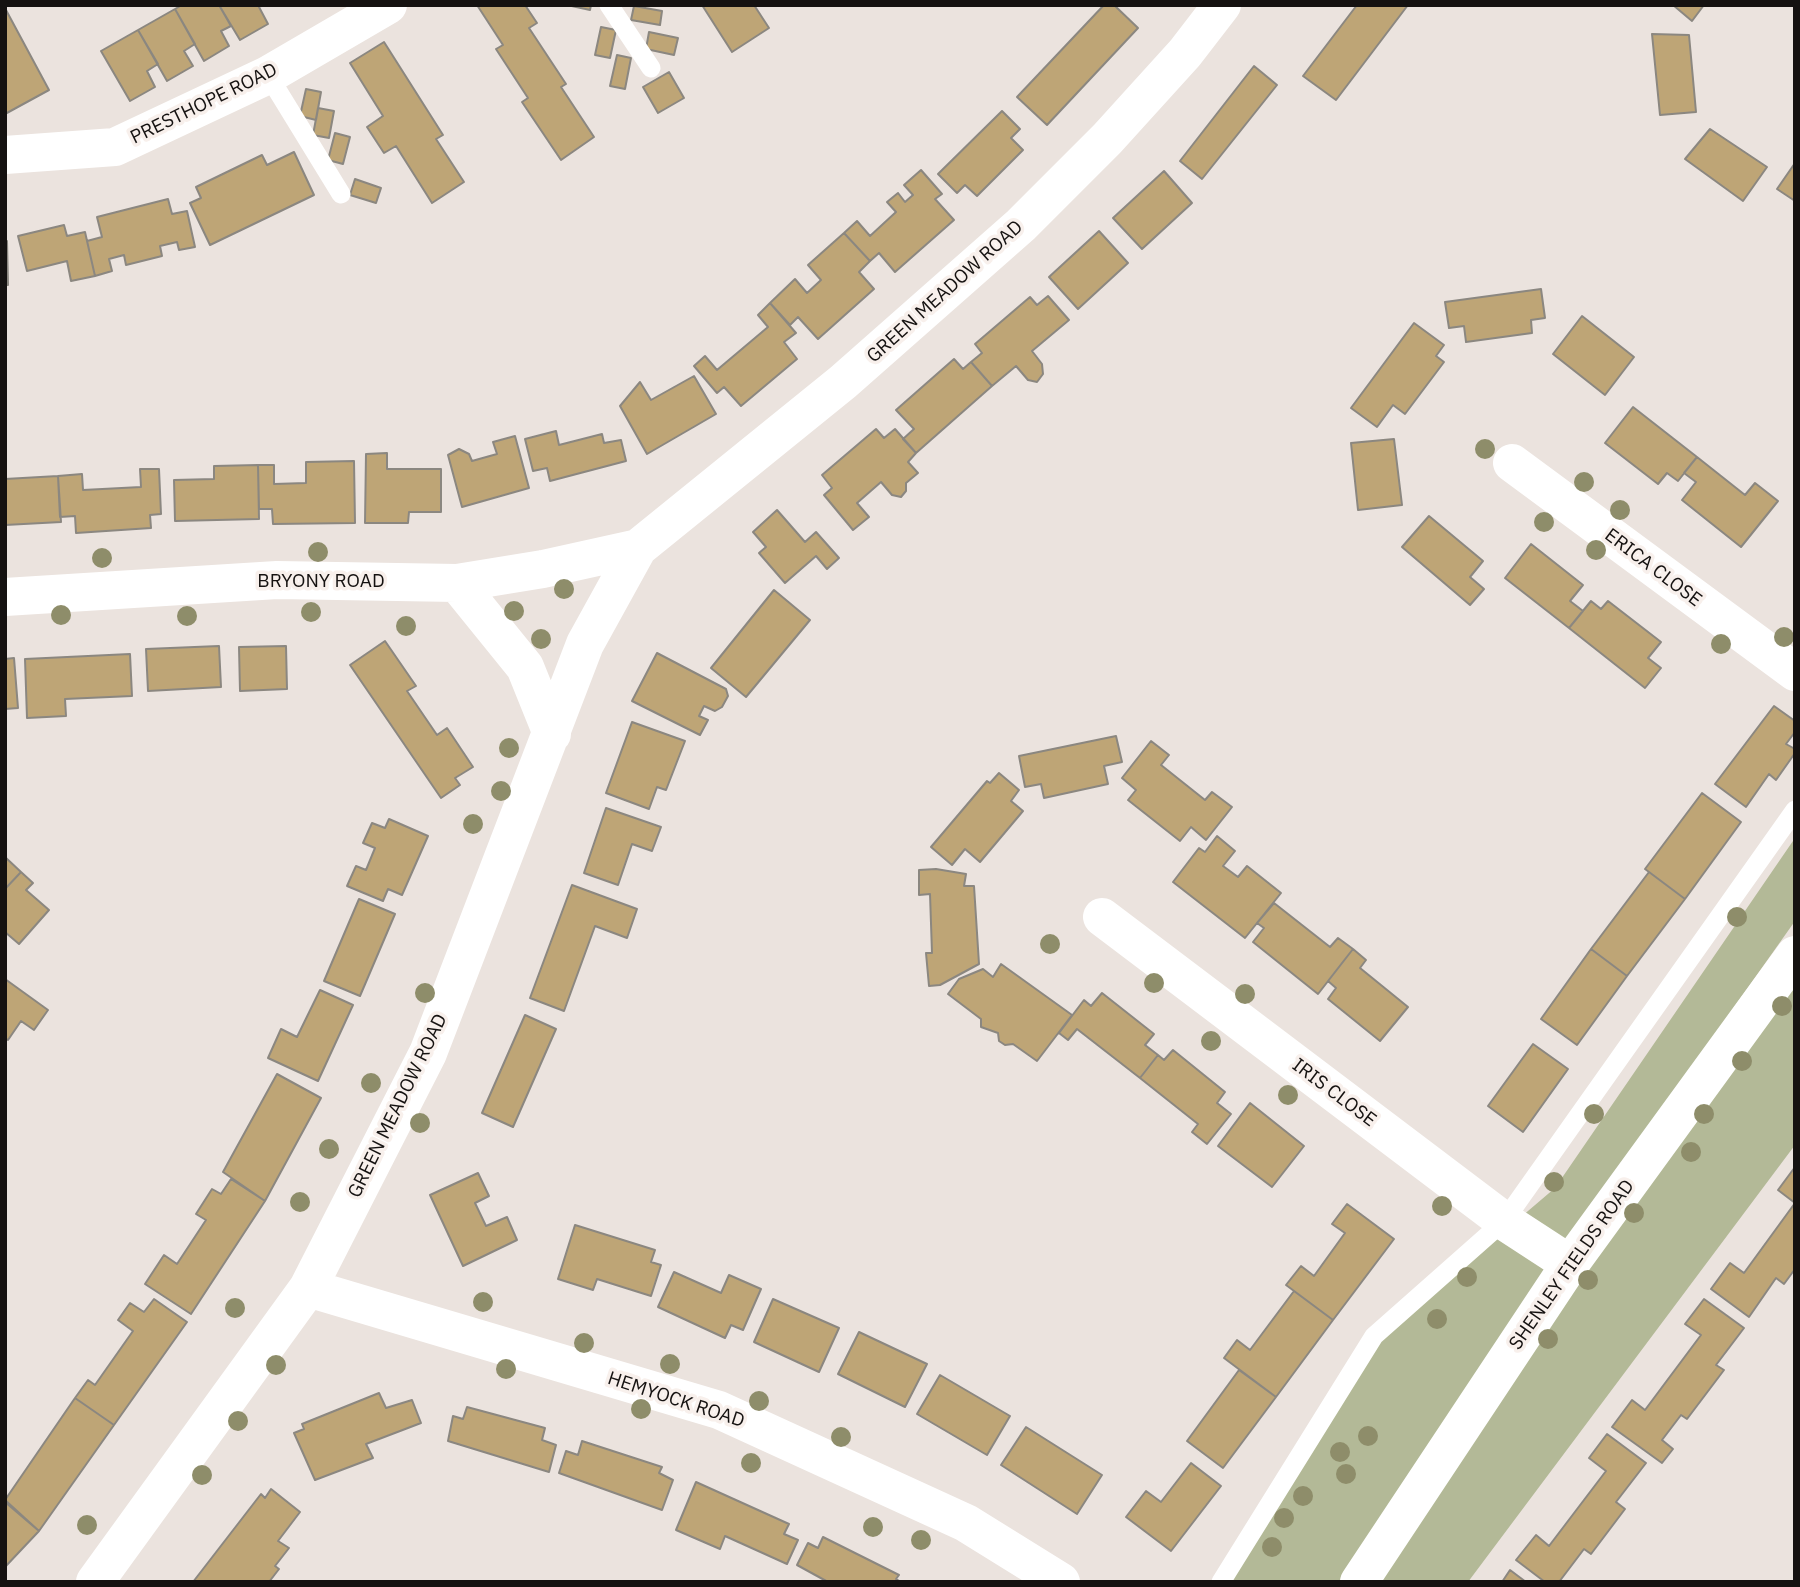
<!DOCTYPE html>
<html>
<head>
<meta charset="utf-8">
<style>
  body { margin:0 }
  #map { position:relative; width:1800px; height:1587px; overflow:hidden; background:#ebe3de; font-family:"IBM Plex Sans",sans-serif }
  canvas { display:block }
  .frame { position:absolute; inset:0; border:7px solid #151211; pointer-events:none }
</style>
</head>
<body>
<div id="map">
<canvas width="1800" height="1587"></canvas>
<div class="frame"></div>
</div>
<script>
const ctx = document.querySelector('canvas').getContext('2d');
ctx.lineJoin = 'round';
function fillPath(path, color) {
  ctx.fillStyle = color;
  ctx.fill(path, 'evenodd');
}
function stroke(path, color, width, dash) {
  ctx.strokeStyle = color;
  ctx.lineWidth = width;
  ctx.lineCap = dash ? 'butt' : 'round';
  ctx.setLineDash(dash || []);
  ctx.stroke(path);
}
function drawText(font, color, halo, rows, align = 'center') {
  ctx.font = font + ' "IBM Plex Sans",sans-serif';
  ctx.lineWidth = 7;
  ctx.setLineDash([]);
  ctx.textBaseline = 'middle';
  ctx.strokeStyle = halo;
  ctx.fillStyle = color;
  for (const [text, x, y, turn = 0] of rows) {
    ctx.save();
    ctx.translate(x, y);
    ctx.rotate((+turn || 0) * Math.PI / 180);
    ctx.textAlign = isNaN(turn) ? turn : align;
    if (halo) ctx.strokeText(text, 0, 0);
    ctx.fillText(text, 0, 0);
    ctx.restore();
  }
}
fillPath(new Path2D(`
  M1795,838V921L1508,1327L1721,1075L1795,977V1145L1468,1582H1229L1380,1337L1555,1188Z`), '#b3b997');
const building = new Path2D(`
  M182,5H219L231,26L221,31L229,46L204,61L175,9Z
  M219,5H263L259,7L268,24L240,40Z
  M477,5H525L537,23L529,28L566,84L561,87L594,137L561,160L522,102L528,98L496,49L503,45Z
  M567,5H591L590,10Z
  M702,5H754L769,28L732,52Z
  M1104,5H1114L1138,28L1047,125L1017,97Z
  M1357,5H1408L1336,100L1303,76Z
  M1673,5H1704L1692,21Z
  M634,6L662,11L660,25L631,20Z
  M175,9L195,44L184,51L193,66L167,81L138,30Z
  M6,10L49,90L5,114V10Z
  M601,27L616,30L610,58L595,55Z
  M138,30L158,64L147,71L155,87L130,101L101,51Z
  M649,32L678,38L674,55L646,49Z
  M1652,34L1689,35L1696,112L1660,115Z
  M384,42L443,135L436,139L464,182L432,203L396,146L384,153L367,127L383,116L350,63Z
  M617,55L631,58L625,89L610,86Z
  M1254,66L1277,85L1202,179L1180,161Z
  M669,72L684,98L658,113L643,87Z
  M306,89L321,92L316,120L300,116Z
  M318,108L334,111L329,138L313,135Z
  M1002,111L1020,129L1011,138L1023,150L977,196L965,185L957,193L938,174Z
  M1710,129L1767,167L1743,201L1685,159Z
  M335,133L350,137L343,164L328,160Z
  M294,152L314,195L210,245L190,203L201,198L196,187L262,155L267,165Z
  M1795,163V201L1777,189Z
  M921,170L942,194L935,199L954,220L895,272L879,253L870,261L844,233L857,221L870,236L896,212L887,202L898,193L905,202L913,195L904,185Z
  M1164,171L1192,203L1142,249L1113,218Z
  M355,179L381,188L376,203L350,195Z
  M168,199L172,214L187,211L195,247L179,250L177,242L160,246L162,256L126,265L124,255L109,259L112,271L95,276L87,241L102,237L97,217Z
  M64,225L67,236L85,232L95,276L71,281L67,261L27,271L18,236Z
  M1099,231L1128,263L1078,309L1049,277Z
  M844,233L870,261L859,272L874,289L818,339L798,317L790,325L770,303L795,279L807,293L821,280L808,265Z
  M5,241H7L8,285H5Z
  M1541,289L1545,318L1531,320L1532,333L1466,342L1464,326L1449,328L1445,302Z
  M1048,296L1069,320L1032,351L1042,364L1043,374L1037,382L1028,380L1016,366L992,386L971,362L982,353L975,344L1030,297L1037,305Z
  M770,303L796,333L784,342L797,359L741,406L724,387L717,393L694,366L705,356L717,370L768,327L758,315Z
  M1582,316L1634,357L1605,395L1553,354Z
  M1414,323L1444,345L1436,356L1444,362L1405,414L1393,405L1377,427L1351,408Z
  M954,359L963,369L971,362L992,386L916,453L903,439L914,429L896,410Z
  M694,376L716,414L647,454L620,406L640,382L651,400Z
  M1633,407L1697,457L1678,481L1667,473L1658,484L1605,443Z
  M876,429L884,438L895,429L916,453L908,462L918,473L906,483V491L901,497L892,495L881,482L857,503L869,517L853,530L824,495L832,488L822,475Z
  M556,431L559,445L602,434L604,443L621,440L626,461L550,481L547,468L533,471L525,439Z
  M515,436L529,488L462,507L448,455L459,449L469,454L472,461L497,454L493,442Z
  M1394,439L1402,505L1358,510L1351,443Z
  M387,453V469H441V512H409L408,523H365L366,454Z
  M1697,457L1745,495L1755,483L1778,501L1741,547L1682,500L1696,482L1684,473Z
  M354,461L355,523L273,524L272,509H259L258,465H274V484L306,483V462Z
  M258,465L259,519L175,521L174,480L214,479V466Z
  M140,469H159L161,514L150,515L151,528L76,533L75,516L60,517L58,476L82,474L83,490L141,487Z
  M58,476L61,522L5,525V479Z
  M777,510L805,542L816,532L839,558L827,569L816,556L785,583L759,553L766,547L753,532Z
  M1429,516L1483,561L1470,577L1484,589L1470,605L1402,547Z
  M1531,544L1583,585L1570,601L1583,611L1569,628L1505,578Z
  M774,590L810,620L746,697L711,668Z
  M1591,601L1601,609L1608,601L1661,642L1648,658L1661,668L1645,688L1569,628Z
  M385,641L416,686L407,691L437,735L447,728L473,767L455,778L460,785L441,798L350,665Z
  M219,646L221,687L148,691L146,649Z
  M286,646L287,689L240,691L239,647Z
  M657,653L726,689L728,696L722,707L715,711L704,706L699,716L708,720L700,735L632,701Z
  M130,654L132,696L65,699L66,716L27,718L25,659Z
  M14,658L18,708L5,709V659Z
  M1774,706L1795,721V732L1786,744L1795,749V753L1776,780L1769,774L1746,807L1715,784Z
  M632,722L685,741L666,790L657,787L649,809L606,793Z
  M1116,736L1122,762L1104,766L1108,784L1044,798L1041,784L1025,787L1019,756Z
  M1151,741L1169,755L1161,765L1205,800L1212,792L1232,807L1206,840L1191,827L1180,841L1128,800L1136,790L1122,778Z
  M999,773L1019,790L1011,801L1023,811L980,862L965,849L952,865L931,847L987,781L990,783Z
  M1702,793L1741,822L1685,899L1645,869Z
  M606,808L661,827L652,851L632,844L618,885L584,873Z
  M389,819L428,836L402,895L388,889L383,901L347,886L356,866L366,870L375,848L363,843L372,823L385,828Z
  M1217,836L1235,851L1223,866L1238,877L1247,866L1281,893L1245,938L1173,882L1199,848L1205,852Z
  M5,857L21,872L5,889Z
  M936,869L966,874L964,886H974L979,964L940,985L929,986L926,953H932L930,894L919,895V870Z
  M21,872L33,883L26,890L49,910L19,944L5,932V889Z
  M1649,872L1685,899L1627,976L1591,949Z
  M572,885L637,909L627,938L595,926L564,1011L530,998Z
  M359,899L395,914L360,996L324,981Z
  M1274,903L1330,947L1338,938L1353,949L1318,994L1253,942L1264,928L1257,923Z
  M1353,949L1366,960L1360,968L1408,1007L1380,1041L1328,999L1336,988L1328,981Z
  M1591,949L1627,976L1577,1045L1541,1019Z
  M1001,964L1072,1015L1037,1061L1013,1044L1005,1045L999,1041L998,1033L981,1027V1019L948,994L959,979L983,969L993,977Z
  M5,979L48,1010L34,1030L21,1021L8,1040L5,1038Z
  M320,990L353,1005L318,1081L268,1058L281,1029L297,1037Z
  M1102,993L1154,1034L1145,1045L1158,1055L1140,1078L1077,1029L1068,1040L1059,1033L1084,1000L1091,1006Z
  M525,1015L556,1029L513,1127L482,1113Z
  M1533,1044L1568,1069L1523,1132L1488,1106Z
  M1173,1050L1225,1092L1217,1103L1231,1114L1207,1144L1192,1132L1198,1124L1140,1078L1158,1055L1164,1060Z
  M277,1074L321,1098L265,1201L223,1172Z
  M1250,1103L1304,1146L1272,1187L1218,1146Z
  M1795,1167V1203L1778,1190Z
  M478,1173L489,1196L475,1203L486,1226L507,1217L517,1240L463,1266L430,1195Z
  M231,1179L265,1201L191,1314L145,1284L164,1255L177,1264L206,1220L196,1214L212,1189L221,1194Z
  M1795,1203V1269L1784,1284L1776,1278L1749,1317L1711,1289L1730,1263L1744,1273Z
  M1347,1204L1394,1239L1333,1320L1286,1285L1301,1266L1314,1276L1345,1233L1332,1224Z
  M575,1225L655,1250L651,1262L661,1265L651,1296L597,1279L593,1290L558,1279Z
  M674,1272L721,1293L729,1275L761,1289L743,1330L731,1325L725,1338L658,1307Z
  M1294,1291L1333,1320L1276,1397L1224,1358L1237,1340L1250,1350Z
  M154,1299L187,1322L114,1425L75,1398L88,1380L95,1385L133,1331L118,1320L130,1303L144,1312Z
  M773,1299L839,1328L819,1372L754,1342Z
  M1704,1299L1744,1328L1716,1365L1724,1370L1687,1419L1681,1415L1662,1440L1673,1449L1662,1463L1612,1427L1632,1400L1645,1410L1701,1335L1685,1324Z
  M859,1332L927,1364L905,1407L838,1374Z
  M1239,1370L1276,1397L1223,1468L1187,1441Z
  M940,1375L1010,1416L987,1455L917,1414Z
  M379,1393L386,1408L412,1400L421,1423L366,1444L373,1458L315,1480L294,1433L304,1429L302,1424Z
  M75,1398L114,1425L39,1531L5,1500Z
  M467,1407L545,1428L542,1440L556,1445L549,1472L448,1441L453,1416L463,1419Z
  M1026,1427L1102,1475L1077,1514L1001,1465Z
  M1607,1434L1646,1463L1616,1502L1625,1509L1591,1554L1584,1549L1559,1582H1545L1516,1560L1536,1535L1549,1546L1606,1471L1589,1458Z
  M582,1441L662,1467L659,1473L673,1480L662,1510L559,1473L566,1451L578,1455Z
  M1191,1463L1221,1486L1171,1551L1126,1517L1146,1491L1161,1502Z
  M696,1482L789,1524L784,1534L798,1540L787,1564L725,1536L720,1549L676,1530Z
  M271,1489L300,1512L278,1541L289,1548L275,1566L279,1569L269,1582H193L261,1494L265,1498Z
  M5,1502L39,1531L5,1567Z
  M823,1537L899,1575L896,1579L901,1582H828L797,1565L808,1543L818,1548Z
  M1510,1570L1526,1582H1502Z`);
fillPath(building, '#bea576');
stroke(building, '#8b8780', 2);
stroke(new Path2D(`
  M609,5L651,68
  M268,75L341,194
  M1221,1582L1374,1336L1504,1221L1795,810`), '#fff', 19);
stroke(new Path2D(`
  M5,155L115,147L268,75L388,5
  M1512,463L1795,672
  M457,583L543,569L638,548
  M5,597L277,580L457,583L525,667L552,734
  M1102,917L1504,1221L1570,1264
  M308,1288L719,1410L966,1523L1061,1582
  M95,1582L308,1288L428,1053L585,644L638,548L843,382L1021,225L1107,139L1185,53L1222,5`), '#fff', 38);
stroke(new Path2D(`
  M1359,1582L1570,1264L1795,955`), '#fff', 38);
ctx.fillStyle = '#8e8d6a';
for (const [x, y] of [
  [1485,449],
  [1584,482],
  [1620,510],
  [1544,522],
  [1596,550],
  [318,552],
  [102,558],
  [564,589],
  [514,611],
  [311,612],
  [61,615],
  [187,616],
  [406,626],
  [1784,637],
  [541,639],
  [1721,644],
  [509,748],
  [501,791],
  [473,824],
  [1737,917],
  [1050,944],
  [1154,983],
  [425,993],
  [1245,994],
  [1782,1006],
  [1211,1041],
  [1742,1061],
  [371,1083],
  [1288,1095],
  [1594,1114],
  [1704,1114],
  [420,1123],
  [329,1149],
  [1691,1152],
  [1554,1182],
  [300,1202],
  [1442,1206],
  [1634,1213],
  [1467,1277],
  [1588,1280],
  [483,1302],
  [235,1308],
  [1437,1319],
  [1548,1339],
  [584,1343],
  [670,1364],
  [276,1365],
  [506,1369],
  [759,1401],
  [641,1409],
  [238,1421],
  [1368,1436],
  [841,1437],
  [1340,1452],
  [751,1463],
  [1346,1474],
  [202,1475],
  [1303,1496],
  [1284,1518],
  [87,1525],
  [873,1527],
  [921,1540],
  [1272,1547]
]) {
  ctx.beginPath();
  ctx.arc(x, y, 10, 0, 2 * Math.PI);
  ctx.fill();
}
drawText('19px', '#151211', '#f8f0ec', [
  ["PRESTHOPE ROAD",204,104,-26],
  ["GREEN MEADOW ROAD",945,292,-42],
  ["ERICA CLOSE",1653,568,37],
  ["BRYONY ROAD",321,582],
  ["IRIS CLOSE",1334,1093,37],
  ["GREEN MEADOW ROAD",398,1106,-64],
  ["SHENLEY FIELDS ROAD",1572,1265,-55],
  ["HEMYOCK ROAD",676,1400,18]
]);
</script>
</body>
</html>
